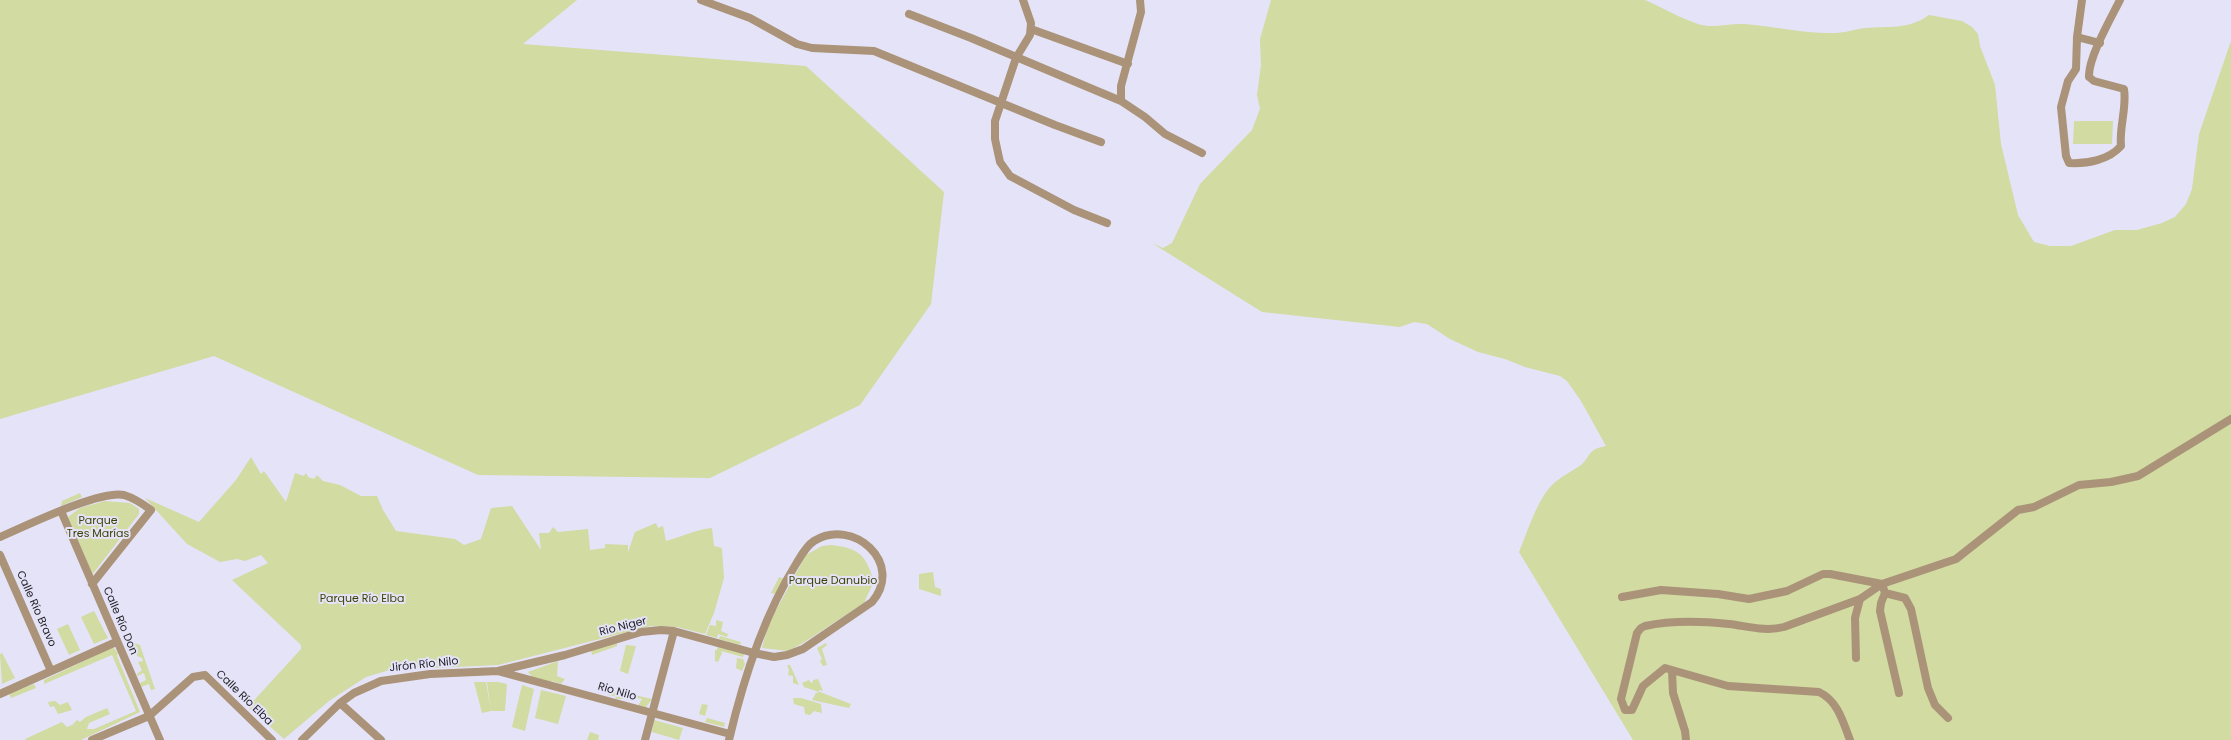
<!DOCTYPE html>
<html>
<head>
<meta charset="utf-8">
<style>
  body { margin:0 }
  canvas { display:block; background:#e5e3f7 }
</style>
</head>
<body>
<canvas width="2231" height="740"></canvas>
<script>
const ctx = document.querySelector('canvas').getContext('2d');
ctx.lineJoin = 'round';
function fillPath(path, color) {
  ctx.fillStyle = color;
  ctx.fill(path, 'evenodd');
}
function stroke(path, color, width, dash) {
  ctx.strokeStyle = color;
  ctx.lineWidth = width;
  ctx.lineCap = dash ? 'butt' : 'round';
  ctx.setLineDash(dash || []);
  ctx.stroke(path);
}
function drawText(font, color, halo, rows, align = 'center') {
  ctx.font = font + ' Poppins,sans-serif';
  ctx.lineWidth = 4;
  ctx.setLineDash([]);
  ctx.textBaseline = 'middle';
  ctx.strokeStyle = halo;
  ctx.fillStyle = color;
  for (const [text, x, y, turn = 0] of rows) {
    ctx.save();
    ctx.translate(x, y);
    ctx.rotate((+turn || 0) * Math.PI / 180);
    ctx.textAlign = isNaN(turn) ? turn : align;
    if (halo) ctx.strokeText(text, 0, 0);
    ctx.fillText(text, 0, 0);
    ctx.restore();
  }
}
fillPath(new Path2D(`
  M0,0H577L523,44L806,66L944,192L931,304L860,405L710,478L478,475L214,356L0,419Z
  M1271,0H1645C1663,8 1680,18 1698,24C1714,29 1728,23 1744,24C1774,26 1804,34 1835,33C1845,33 1855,29 1865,28C1888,26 1909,30 1929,15L1962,21L1972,27L1978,34L1980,46L1995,85L2001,144L2018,215L2034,242L2050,246H2071L2115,230H2137L2162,223L2175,217L2186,204L2192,189L2199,134L2231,41V740H1633L1519,552C1528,531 1536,503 1551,486C1560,477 1571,472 1581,465C1590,458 1587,449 1606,446L1581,401L1567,381L1560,376L1525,367L1505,359L1478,352L1450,339L1427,324L1414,322L1400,327L1262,312L1152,243L1163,248L1172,243L1200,184L1252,130L1260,109L1257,95L1261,65L1260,39Z
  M2074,121H2113L2112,144H2073Z
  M251,457L261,474L264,471L286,502L295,473L304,476L306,473L308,477L314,479L317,475L323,481L340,485L361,496H377L383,510L396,531L455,539L464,545L481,539L491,508L512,506L541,550L539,533H549L553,527L558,532L588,529L590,550L605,548V544L628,545V552L635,532L656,523L658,528L663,526L666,541C681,537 697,529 712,528L714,546L722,548L724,578L714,613L705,634L677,627L651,626L498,665L413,669L397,671L396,668L366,677L329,701L284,739L248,707L301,649V645L232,580L268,563L261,555L245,561L237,559L220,562L187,544L145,498L199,522L236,480Z
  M80,493L82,497L61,506L62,501Z
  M105,501L130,503L139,509V514L92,575L68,517L80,508Z
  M830,545C859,548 865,554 874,581L864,603L803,643L788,651L762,648L768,625L806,555L822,546Z
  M933,572L935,587L941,589V596L919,589V574Z
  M779,577L784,579L775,594L771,593Z
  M94,611L108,638L94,644L81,617Z
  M716,620L723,622L721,631L728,634L727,637L718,634L717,638L706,635L710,625L716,626Z
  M68,624L80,650L69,655L57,629Z
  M720,636L741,642L740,645L719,639Z
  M617,641V646L592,655L591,650Z
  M131,642L140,645L155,689L151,690L149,684L141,687L140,683L146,680L144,673L137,676V674L142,670L138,662L143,661L142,658L137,656L133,646L128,650L126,647Z
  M826,643L827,645L822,649L827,665L823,666L820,661L822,659L817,648Z
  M626,645L636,646L628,674L620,671Z
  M718,646L744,654L743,657L721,651L722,653L718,662L715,661V650H717Z
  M113,647L118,653L117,656L140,712L81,740H26L25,739L62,722L67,727L72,725L77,720L80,722L86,717L107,708L110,714L89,723L87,729H94L136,711L112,655L44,684V680Z
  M2,653L15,678L2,684L0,654Z
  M737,658L743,659L745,664L742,671L736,668Z
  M558,661L557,676L565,679L561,684L552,681L548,683L534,679L528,672Z
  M787,665H790L799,685L793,683V676L788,675L789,670Z
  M818,679L823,691L819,690V692L804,687L802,683L809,680L811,683L813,682V680Z
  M474,682H486L491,711L482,713Z
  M487,682H498V696V682L507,684L505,711H491Z
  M34,684L36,688L11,698L9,693Z
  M522,685L534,689L525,731L512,727Z
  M541,690L566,696L558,724L535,718Z
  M613,690L652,699L646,707L638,706L642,699L625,695L624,699H616L615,696L607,695Z
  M820,692L851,704L849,708L812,700L816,693Z
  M793,698H801L821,704L822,713L814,711L810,715L805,714L804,707L794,704Z
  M55,701L60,705L68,702L72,710L58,714L54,706L50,707L48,702Z
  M702,704L708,705L705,716L699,714Z
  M707,718L725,723L724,727L705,722Z
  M654,720L683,728L679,740L652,732Z
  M590,732L599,735L598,740H587Z`), '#d1dba2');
stroke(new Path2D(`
  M701,0L750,18L797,44L812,48L874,51L1055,125L1101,142
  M1023,0L1031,23L1030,35L1016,58L995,121V139L1000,162L1010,176L1074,210L1107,223
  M1140,0L1141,12L1121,86V101L1145,117L1165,134L1202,153
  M2082,0L2077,37L2076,69L2068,81L2061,107L2066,156L2069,163C2087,164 2109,160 2121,146C2119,127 2127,108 2124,89L2094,81L2089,77C2088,58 2111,18 2120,0
  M909,14L971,38L1121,101
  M1031,29L1128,64
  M2077,37L2100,43
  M61,511L160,740
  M0,537C26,526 99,490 124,495C134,498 143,504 151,510L92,584
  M0,555L51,671
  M1622,597L1661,590L1718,594L1749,599L1787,591L1823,574H1830L1882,584L1885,593
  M1856,658L1855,618L1860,599
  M1672,671L1673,693L1685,731L1686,740
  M501,672L730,734
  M1899,693L1880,611L1881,603L1885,593L1905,598L1911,609L1928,688L1935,705L1948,718
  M0,694L116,642
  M340,703L381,740
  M92,740L149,716L193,677L205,675L272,740
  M302,740L340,703L354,693L381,681L430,674L498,671L565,655L641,632L661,630L674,631L754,653L774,657L787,655L803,649L872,602C905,563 853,517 814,541C806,546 801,556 796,564C763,617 743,680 729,740
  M645,740L674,631
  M1850,740C1843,722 1838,701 1819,692L1728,686L1665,668L1643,686L1632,710H1625L1621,699L1637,633L1641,628L1645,626C1672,620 1701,621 1729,624C1747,626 1765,632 1784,627L1860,599L1882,584L1956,559L2018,510L2034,507L2079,485L2111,482L2138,476L2231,419`), '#aa9379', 8);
drawText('11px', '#3c4205', '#e5e3f7', [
  ["Parque",98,521],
  ["Tres Marías",98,534],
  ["Parque Danubio",833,581],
  ["Parque Río Elba",362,599]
]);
drawText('11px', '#24232a', '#e5e3f7', [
  ["Calle Río Bravo",36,609,66],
  ["Calle Río Don",120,621,67],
  ["Rio Niger",623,627,-14],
  ["Jirón Río Nilo",424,665,-6],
  ["Rio Nilo",617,692,16],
  ["Calle Río Elba",244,698,44]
]);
</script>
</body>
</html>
